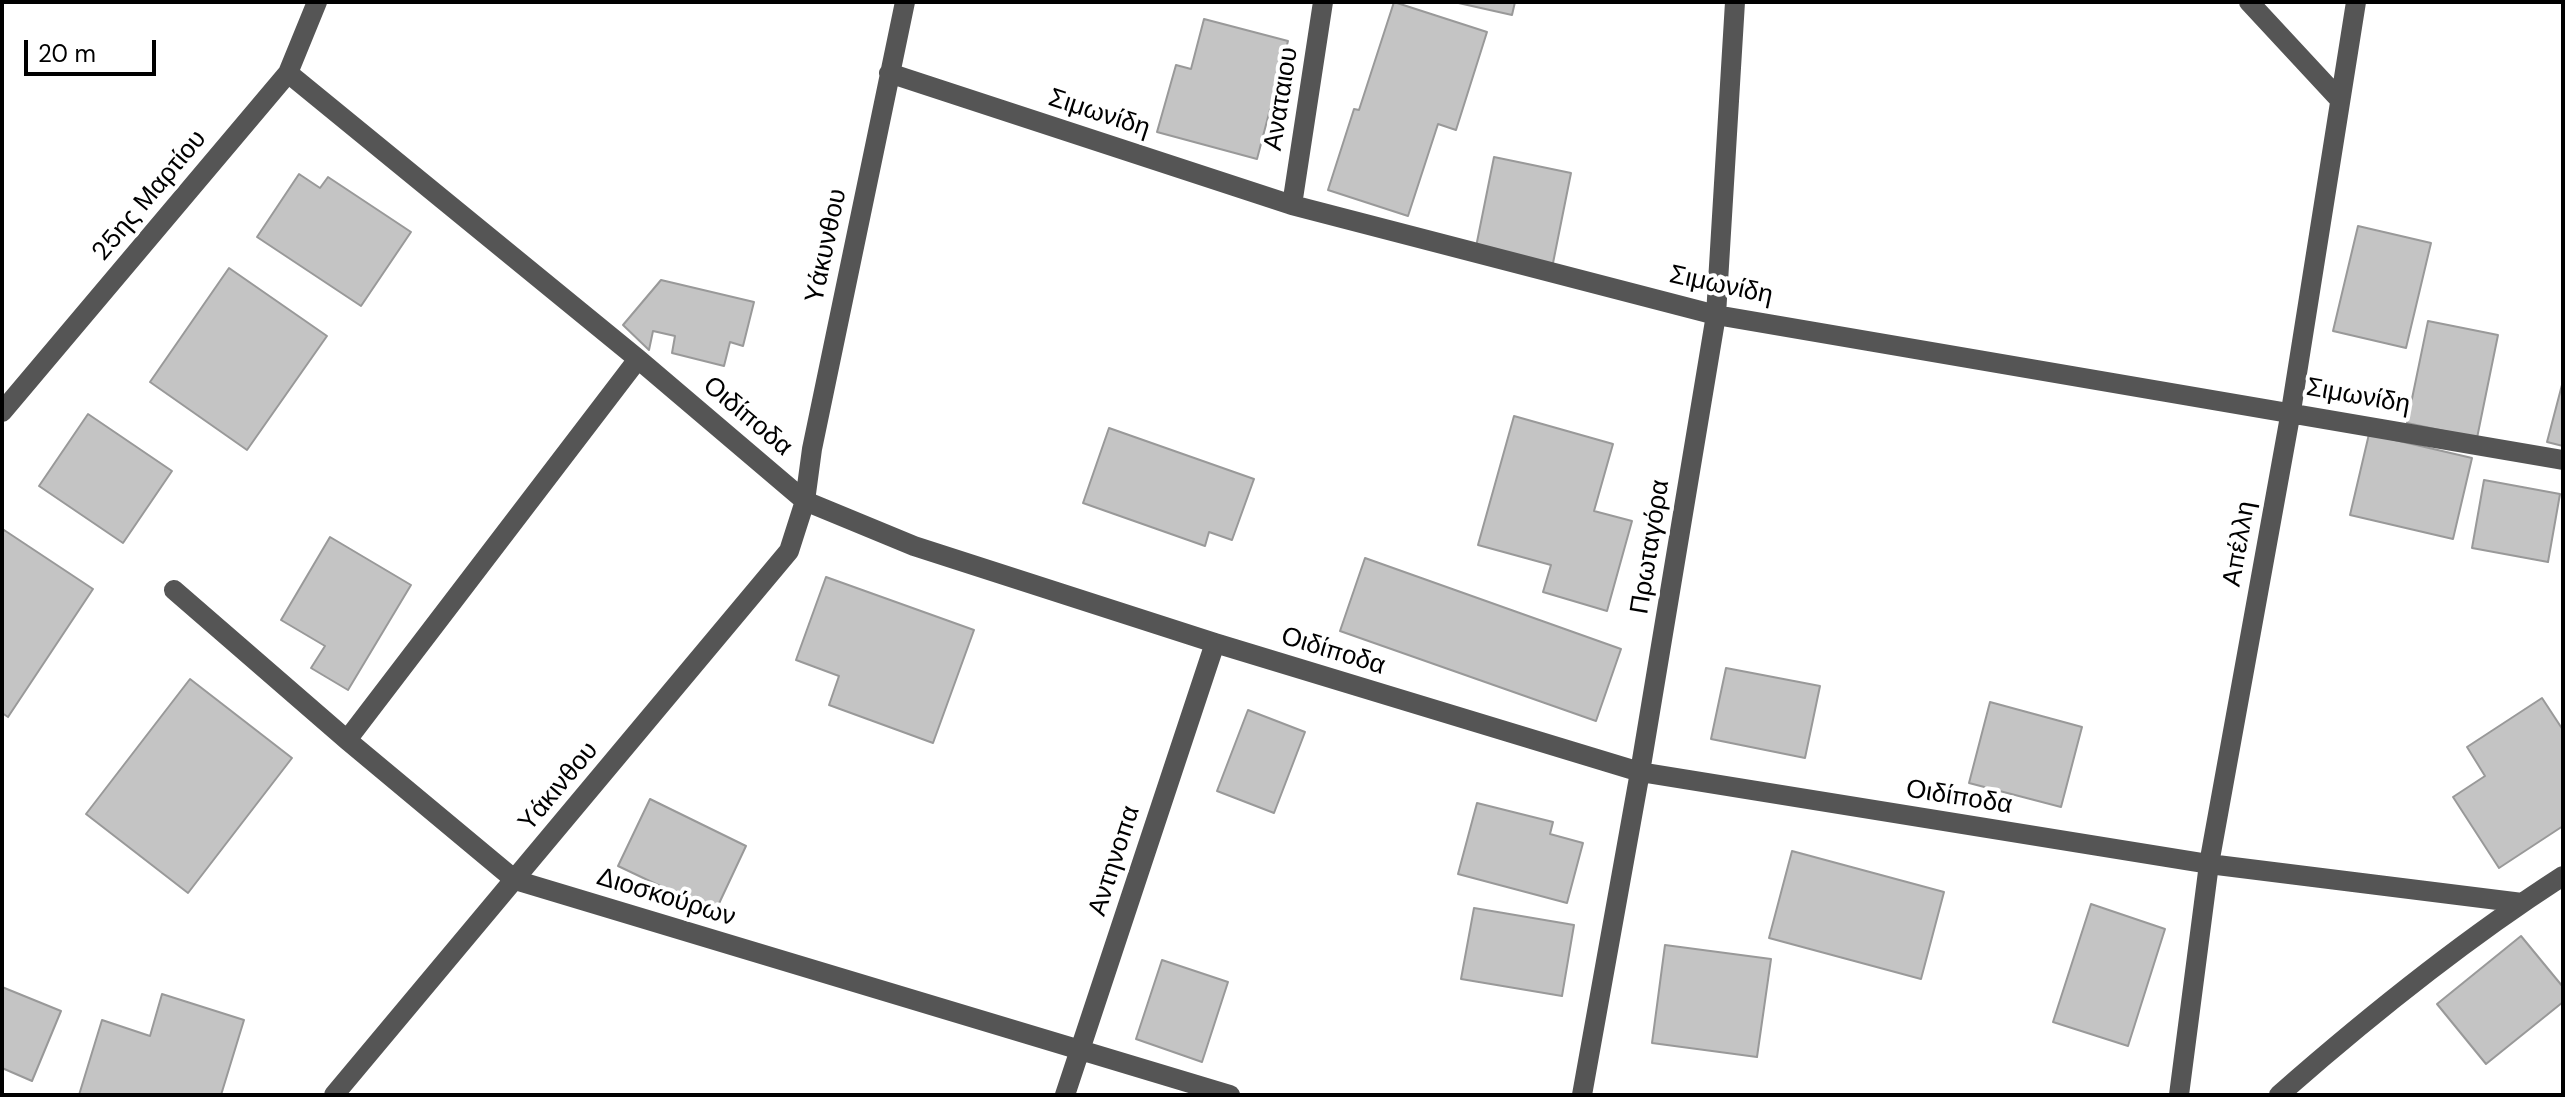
<!DOCTYPE html>
<html>
<head>
<meta charset="utf-8">
<style>
  body { margin:0 }
  #map { position:relative; width:2565px; height:1097px; overflow:hidden; background:#fff; font-family:"DM Sans",sans-serif }
  canvas { display:block }
  .frame { position:absolute; inset:0; border:4px solid #000; pointer-events:none }
  .scale { position:absolute; left:24px; top:40px; width:132px; height:36px; box-sizing:border-box; border:4px solid #000; border-top:0; padding-left:10px; font-size:24px; line-height:28px; white-space:nowrap; color:#000; -webkit-text-stroke:6px #fff; paint-order:stroke }
</style>
</head>
<body>
<div id="map">
<canvas width="2565" height="1097"></canvas>
<div class="frame"></div>
<div class="scale">20 m</div>
</div>
<script>
const ctx = document.querySelector('canvas').getContext('2d');
ctx.lineJoin = 'round';
function fillPath(path, color) {
  ctx.fillStyle = color;
  ctx.fill(path, 'evenodd');
}
function stroke(path, color, width, dash) {
  ctx.strokeStyle = color;
  ctx.lineWidth = width;
  ctx.lineCap = dash ? 'butt' : 'round';
  ctx.setLineDash(dash || []);
  ctx.stroke(path);
}
function drawText(font, color, halo, rows, align = 'center') {
  ctx.font = font + ' "DM Sans",sans-serif';
  ctx.lineWidth = 8;
  ctx.setLineDash([]);
  ctx.textBaseline = 'middle';
  ctx.strokeStyle = halo;
  ctx.fillStyle = color;
  for (const [text, x, y, turn = 0] of rows) {
    ctx.save();
    ctx.translate(x, y);
    ctx.rotate((+turn || 0) * Math.PI / 180);
    ctx.textAlign = isNaN(turn) ? turn : align;
    if (halo) ctx.strokeText(text, 0, 0);
    ctx.fillText(text, 0, 0);
    ctx.restore();
  }
}
const building = new Path2D(`
  M1394,2L1487,32L1456,130L1438,124L1408,216L1328,190L1354,109L1359,110Z
  M1454,2H1515L1512,15Z
  M1204,19L1288,41L1257,159L1157,132L1176,65L1191,69Z
  M1494,157L1571,173L1552,268L1475,252Z
  M299,174L320,188L328,177L411,232L361,306L257,237Z
  M2358,226L2431,243L2406,348L2333,331Z
  M229,268L327,336L247,450L150,382Z
  M661,280L754,302L743,346L730,342L724,366L672,353L675,336L653,331L649,350L623,325Z
  M2428,321L2498,335L2477,438L2407,423Z
  M2563,381V446L2547,442Z
  M88,414L172,471L123,543L39,486Z
  M1514,416L1613,444L1594,511L1632,521L1607,611L1543,592L1551,565L1478,545Z
  M1109,428L1254,479L1232,540L1209,532L1205,546L1083,503Z
  M2369,434L2472,458L2453,539L2350,515Z
  M2484,480L2560,494L2548,562L2472,548Z
  M4,530L93,589L8,717L2,713V534Z
  M330,537L411,585L348,690L311,668L325,646L281,620Z
  M1365,558L1621,649L1596,721L1340,631Z
  M826,577L974,630L933,743L829,705L839,676L796,660Z
  M1726,668L1820,686L1805,758L1711,739Z
  M190,679L292,758L188,893L86,814Z
  M2542,698L2563,730V826L2499,868L2453,797L2485,776L2467,747Z
  M1990,702L2082,727L2061,807L1969,783Z
  M1248,710L1305,732L1274,813L1217,791Z
  M650,799L746,846L715,912L618,866Z
  M1477,803L1553,822L1550,834L1583,843L1567,903L1458,874Z
  M1792,851L1944,892L1921,979L1769,938Z
  M2091,904L2165,929L2128,1046L2053,1022Z
  M1474,908L1574,925L1562,996L1461,979Z
  M2521,936L2563,987V1002L2486,1064L2437,1004Z
  M1665,945L1771,959L1757,1057L1652,1043Z
  M1162,960L1228,982L1202,1062L1136,1039Z
  M2,987L61,1011L32,1081L2,1068Z
  M162,994L244,1020L221,1095H79L102,1020L150,1036Z`);
fillPath(building, '#c4c4c4');
stroke(building, '#999', 2);
stroke(new Path2D(`
  M2249,2L2340,100
  M288,73L638,359L805,501L914,546L1215,643L1640,772L2209,864L2522,903
  M889,73L1292,205L1716,315L2563,460
  M1292,205L1323,2
  M2,412L288,73L317,2
  M174,590L347,740L515,880L1230,1095
  M347,740L638,359
  M334,1095L789,551L805,501L812,449L905,2
  M1065,1095L1215,643
  M1582,1095L1640,772L1716,315L1735,2
  M2179,1095L2209,864L2291,411L2356,2
  M2279,1095C2369,1016 2462,941 2563,876`), '#555', 20);
drawText('26px', '#000', '#fff', [
  ["Αναταιου",1282,99,-81],
  ["Σιμωνίδη",1099,114,18],
  ["25ης Μαρτίου",150,196,-50],
  ["Υάκυνθου",827,246,-78],
  ["Σιμωνίδη",1721,286,12],
  ["Σιμωνίδη",2358,397,10],
  ["Οιδίποδα",747,417,40],
  ["Απέλλη",2240,544,-80],
  ["Πρωταγόρα",1651,547,-81],
  ["Οιδίποδα",1333,652,17],
  ["Υάκινθου",559,787,-50],
  ["Οιδίποδα",1959,798,9],
  ["Αντηνοπα",1115,861,-72],
  ["Διοσκούρων",666,898,17]
]);
</script>
</body>
</html>
